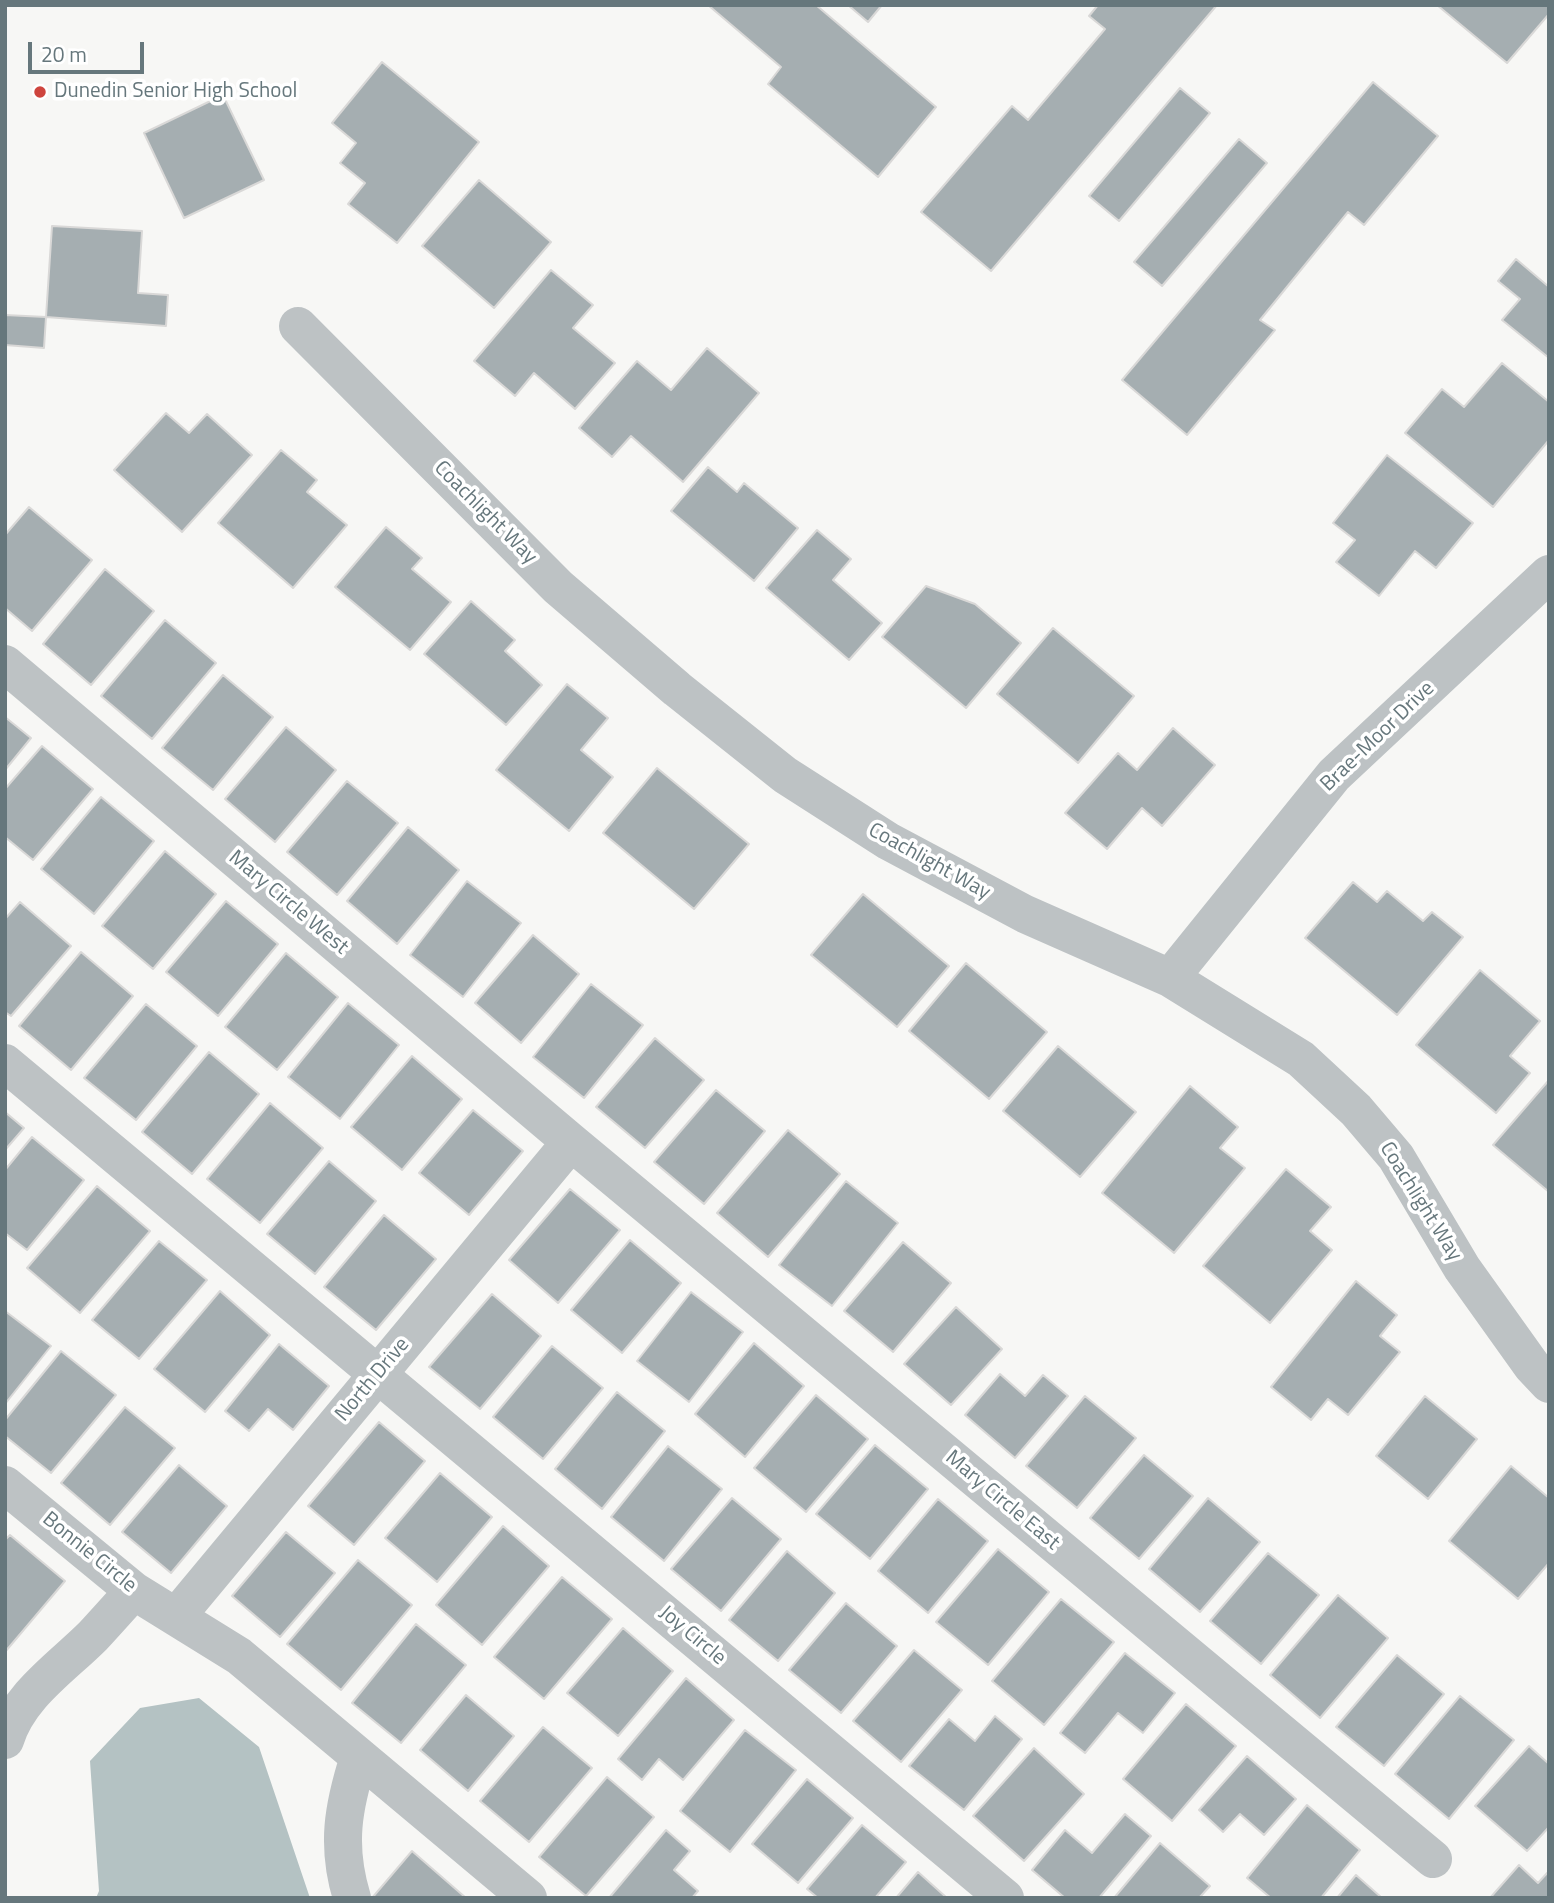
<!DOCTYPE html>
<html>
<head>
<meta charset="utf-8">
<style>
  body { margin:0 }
  #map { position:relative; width:1554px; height:1903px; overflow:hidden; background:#f7f7f5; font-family:"Titillium Web",sans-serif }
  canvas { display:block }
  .frame { position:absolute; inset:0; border:7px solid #66777c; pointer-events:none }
  .scale { position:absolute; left:28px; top:42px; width:116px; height:32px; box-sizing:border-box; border:4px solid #66777c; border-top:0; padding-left:9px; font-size:21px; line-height:24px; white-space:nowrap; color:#66777c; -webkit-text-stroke:5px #fff; paint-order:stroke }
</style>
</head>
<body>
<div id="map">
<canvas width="1554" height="1903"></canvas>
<div class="frame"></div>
<div class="scale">20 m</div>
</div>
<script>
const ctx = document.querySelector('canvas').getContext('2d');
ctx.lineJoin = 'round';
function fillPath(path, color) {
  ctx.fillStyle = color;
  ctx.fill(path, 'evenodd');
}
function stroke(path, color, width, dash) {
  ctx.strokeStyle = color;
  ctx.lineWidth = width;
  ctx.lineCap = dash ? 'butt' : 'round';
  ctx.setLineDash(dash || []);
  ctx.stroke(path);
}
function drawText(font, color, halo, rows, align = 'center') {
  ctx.font = font + ' "Titillium Web",sans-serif';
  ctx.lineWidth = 7;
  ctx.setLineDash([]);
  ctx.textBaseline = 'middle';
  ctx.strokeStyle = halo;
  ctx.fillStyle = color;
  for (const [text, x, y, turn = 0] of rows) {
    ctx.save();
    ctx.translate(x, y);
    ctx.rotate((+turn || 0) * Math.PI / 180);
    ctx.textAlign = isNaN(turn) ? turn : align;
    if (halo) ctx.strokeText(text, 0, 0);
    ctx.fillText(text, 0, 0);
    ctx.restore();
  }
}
fillPath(new Path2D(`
  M199,1698L259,1747L310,1898H96L99,1891L90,1761L140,1708Z`), '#b4c2c3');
const building = new Path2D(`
  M708,5H816L936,107L878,177L768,84L781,67Z
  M848,5H882L868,22Z
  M1098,5H1217L991,271L921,212L1012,106L1028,120L1105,29L1089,16Z
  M1437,5H1549V14L1507,63Z
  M382,62L479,142L397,243L348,204L365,183L340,163L356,143L332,123Z
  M1373,82L1438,136L1364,225L1348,212L1260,320L1275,330L1187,435L1122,380Z
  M1180,88L1210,113L1119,221L1089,196Z
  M223,95L264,180L184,218L144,133Z
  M1239,139L1267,163L1162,286L1134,262Z
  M479,180L551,242L494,308L422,246Z
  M52,226L142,231L138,293L168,295L166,326L46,317Z
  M1516,259L1549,287V358L1502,320L1520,299L1498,281Z
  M551,270L593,305L573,328L615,363L575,409L534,373L515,396L474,361Z
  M5,315L46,317L44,348L5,345Z
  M707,348L759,393L683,482L631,436L612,457L579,428L637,361L671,390Z
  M1502,363L1549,402V440L1493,507L1405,433L1442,389L1464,407Z
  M166,413L189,433L207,414L252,455L182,532L114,470Z
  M281,450L317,480L307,492L347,525L293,588L218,523Z
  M1387,455L1473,523L1436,568L1415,551L1379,596L1336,562L1355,540L1333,523Z
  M708,467L737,492L744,483L798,528L754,581L671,511Z
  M29,507L92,560L32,631L5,608V535Z
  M386,527L422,558L412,569L451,602L410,650L335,587Z
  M817,530L851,559L833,580L882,623L849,660L766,588Z
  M105,569L154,611L91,685L43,644Z
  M926,586L975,604L1021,643L966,708L882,637Z
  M471,601L515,640L505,651L542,685L506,725L424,654Z
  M165,620L216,663L152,739L101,696Z
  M1053,628L1134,696L1078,763L997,694Z
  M223,675L273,717L213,790L162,748Z
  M567,684L608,718L581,750L613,777L569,831L496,770Z
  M5,717L31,738L5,770Z
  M286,727L336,770L275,842L225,799Z
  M1173,728L1215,765L1162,826L1142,808L1107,849L1065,813L1118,753L1137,770Z
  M42,746L93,789L33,860L5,837V789Z
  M657,768L749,844L694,909L603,833Z
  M347,781L398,823L337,895L287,852Z
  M101,797L154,841L94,914L41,869Z
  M408,827L459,870L397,944L347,901Z
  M165,851L216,894L153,969L102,926Z
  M467,881L521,923L463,997L410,955Z
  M1353,882L1377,902L1387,891L1423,921L1432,912L1463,937L1397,1015L1305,938Z
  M863,894L949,966L897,1027L811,955Z
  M226,901L278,944L218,1016L166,972Z
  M20,902L71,946L11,1016L5,1012V919Z
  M533,935L579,974L521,1043L475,1003Z
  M81,952L133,996L71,1070L19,1026Z
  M286,953L338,997L277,1070L225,1027Z
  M966,963L1047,1032L989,1099L909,1031Z
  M1480,970L1540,1021L1510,1056L1530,1073L1496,1113L1416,1045Z
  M591,984L643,1025L584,1098L533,1057Z
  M348,1003L399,1045L340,1119L288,1077Z
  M146,1004L197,1046L136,1120L84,1078Z
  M655,1038L704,1080L645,1148L596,1107Z
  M1058,1046L1136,1112L1080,1177L1003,1111Z
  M209,1052L259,1094L192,1174L142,1132Z
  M412,1056L462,1099L402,1170L351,1127Z
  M1549,1080V1192L1493,1145Z
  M1190,1086L1238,1127L1220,1148L1245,1168L1174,1253L1102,1193Z
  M716,1090L765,1131L704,1204L654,1162Z
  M270,1103L323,1148L260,1223L207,1179Z
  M473,1110L523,1151L469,1215L419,1173Z
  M5,1112L24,1128L5,1150Z
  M788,1130L840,1174L768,1257L717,1213Z
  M32,1137L84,1180L27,1250L5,1233V1170Z
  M329,1161L376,1201L315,1274L267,1234Z
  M1286,1169L1331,1207L1310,1231L1332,1250L1270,1323L1203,1266Z
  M846,1181L898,1223L832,1306L779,1265Z
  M97,1186L150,1231L80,1313L27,1268Z
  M570,1189L620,1230L558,1303L509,1260Z
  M384,1215L436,1259L376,1330L324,1287Z
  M630,1240L681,1283L622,1353L571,1310Z
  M159,1241L207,1280L139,1359L92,1320Z
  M903,1242L951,1283L893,1352L844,1311Z
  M1356,1281L1397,1315L1380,1336L1400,1352L1348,1415L1328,1399L1311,1420L1271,1387Z
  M220,1291L270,1335L205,1412L154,1369Z
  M691,1292L743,1332L689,1402L637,1361Z
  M492,1294L541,1336L480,1409L429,1367Z
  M956,1307L1002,1349L951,1405L904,1364Z
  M5,1311L51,1346L5,1404Z
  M754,1343L804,1386L745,1457L695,1414Z
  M279,1344L329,1386L293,1430L268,1409L249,1431L225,1411Z
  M552,1346L603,1388L543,1459L493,1417Z
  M61,1351L116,1395L51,1473L5,1436V1420Z
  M1000,1374L1025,1396L1043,1375L1068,1396L1015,1458L965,1415Z
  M617,1392L665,1431L602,1509L555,1469Z
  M816,1395L868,1439L806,1512L754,1468Z
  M1085,1396L1136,1438L1077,1508L1026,1466Z
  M1425,1396L1477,1439L1428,1499L1376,1456Z
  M125,1407L175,1448L110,1525L61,1483Z
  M379,1422L425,1461L354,1545L308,1506Z
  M875,1445L928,1489L870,1559L816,1514Z
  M668,1446L722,1489L664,1561L611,1517Z
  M1144,1455L1193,1496L1139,1559L1090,1518Z
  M179,1465L227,1506L171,1573L122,1532Z
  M1511,1466L1549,1498V1563L1518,1599L1449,1541Z
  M440,1473L492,1517L437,1582L385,1538Z
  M732,1498L781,1539L721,1611L671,1569Z
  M1208,1498L1260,1542L1200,1612L1149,1569Z
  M938,1499L988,1541L928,1613L878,1571Z
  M503,1526L549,1566L482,1645L436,1605Z
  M286,1532L335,1573L280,1637L232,1596Z
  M10,1535L65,1581L5,1652V1540Z
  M998,1549L1049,1592L988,1665L936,1622Z
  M787,1551L835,1593L778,1661L729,1620Z
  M1268,1553L1319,1595L1261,1664L1210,1621Z
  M358,1560L412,1605L341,1690L287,1644Z
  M562,1577L612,1619L544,1699L494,1657Z
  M1338,1595L1388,1638L1320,1718L1270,1675Z
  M1061,1599L1114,1642L1044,1725L992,1681Z
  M846,1603L897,1646L841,1713L789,1670Z
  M416,1624L466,1665L401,1743L352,1703Z
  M623,1628L673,1671L618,1736L567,1693Z
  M914,1650L962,1690L901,1762L853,1721Z
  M1125,1653L1175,1693L1143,1733L1118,1713L1085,1753L1060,1733Z
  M1397,1655L1444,1694L1384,1766L1336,1727Z
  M686,1678L734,1720L683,1780L659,1759L642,1780L618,1759Z
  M466,1695L514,1736L468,1791L420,1750Z
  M1460,1696L1514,1740L1449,1819L1395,1774Z
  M1186,1704L1236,1746L1172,1821L1123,1779Z
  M995,1716L1022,1739L964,1810L909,1766L949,1719L975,1741Z
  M543,1727L592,1768L529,1842L480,1801Z
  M745,1730L796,1770L730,1852L680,1811Z
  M1529,1746L1549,1764V1827L1527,1851L1475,1806Z
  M1034,1748L1084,1794L1024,1861L973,1816Z
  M1247,1756L1296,1799L1264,1835L1240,1814L1223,1832L1199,1810Z
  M607,1777L654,1817L586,1896L539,1857Z
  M807,1779L853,1818L798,1883L752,1844Z
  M1307,1805L1360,1850L1321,1898H1271L1247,1878Z
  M1125,1814L1151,1836L1099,1898H1065L1032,1870L1065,1830L1092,1853Z
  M862,1825L906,1862L875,1898H818L807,1889Z
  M666,1830L690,1851L674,1870L698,1891L692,1898H609Z
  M1160,1843L1210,1886L1199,1898H1114Z
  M412,1851L466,1898H372Z
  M1519,1865L1538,1883L1549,1871V1898H1490Z
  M918,1872L947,1898H896Z
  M1356,1875L1382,1898H1337Z`);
fillPath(building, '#a5aeb1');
stroke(building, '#d9d8d7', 2);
stroke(new Path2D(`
  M298,326L558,587L677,689L785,775L888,841L1025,914L1170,978L1301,1059L1356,1110L1396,1157L1462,1268L1532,1366L1549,1384
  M5,664L571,1142L1433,1859
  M1170,978L1334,775L1549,574
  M5,1063L1005,1898
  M5,1485L134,1591L239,1656L528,1898
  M176,1617L571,1142
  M5,1740C19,1695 61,1668 93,1636C107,1621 120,1606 134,1591
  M352,1898C336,1846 343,1807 359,1757`), '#bdc2c4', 38);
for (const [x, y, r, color] of [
  [40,92,7,"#ce443d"]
]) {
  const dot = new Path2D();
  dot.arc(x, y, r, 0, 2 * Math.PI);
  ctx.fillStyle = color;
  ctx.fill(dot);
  stroke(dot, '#fff', 2.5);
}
drawText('21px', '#66777c', '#fff', [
  ["Dunedin Senior High School",54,92]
], 'left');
drawText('21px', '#66777c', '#fff', [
  ["Coachlight Way",485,513,45],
  ["Brae-Moor Drive",1378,737,-44],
  ["Coachlight Way",929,862,29],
  ["Mary Circle West",288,903,40],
  ["Coachlight Way",1420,1202,58],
  ["North Drive",373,1380,-50],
  ["Mary Circle East",1002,1501,40],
  ["Bonnie Circle",89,1553,39],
  ["Joy Circle",692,1636,40]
]);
</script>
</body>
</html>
